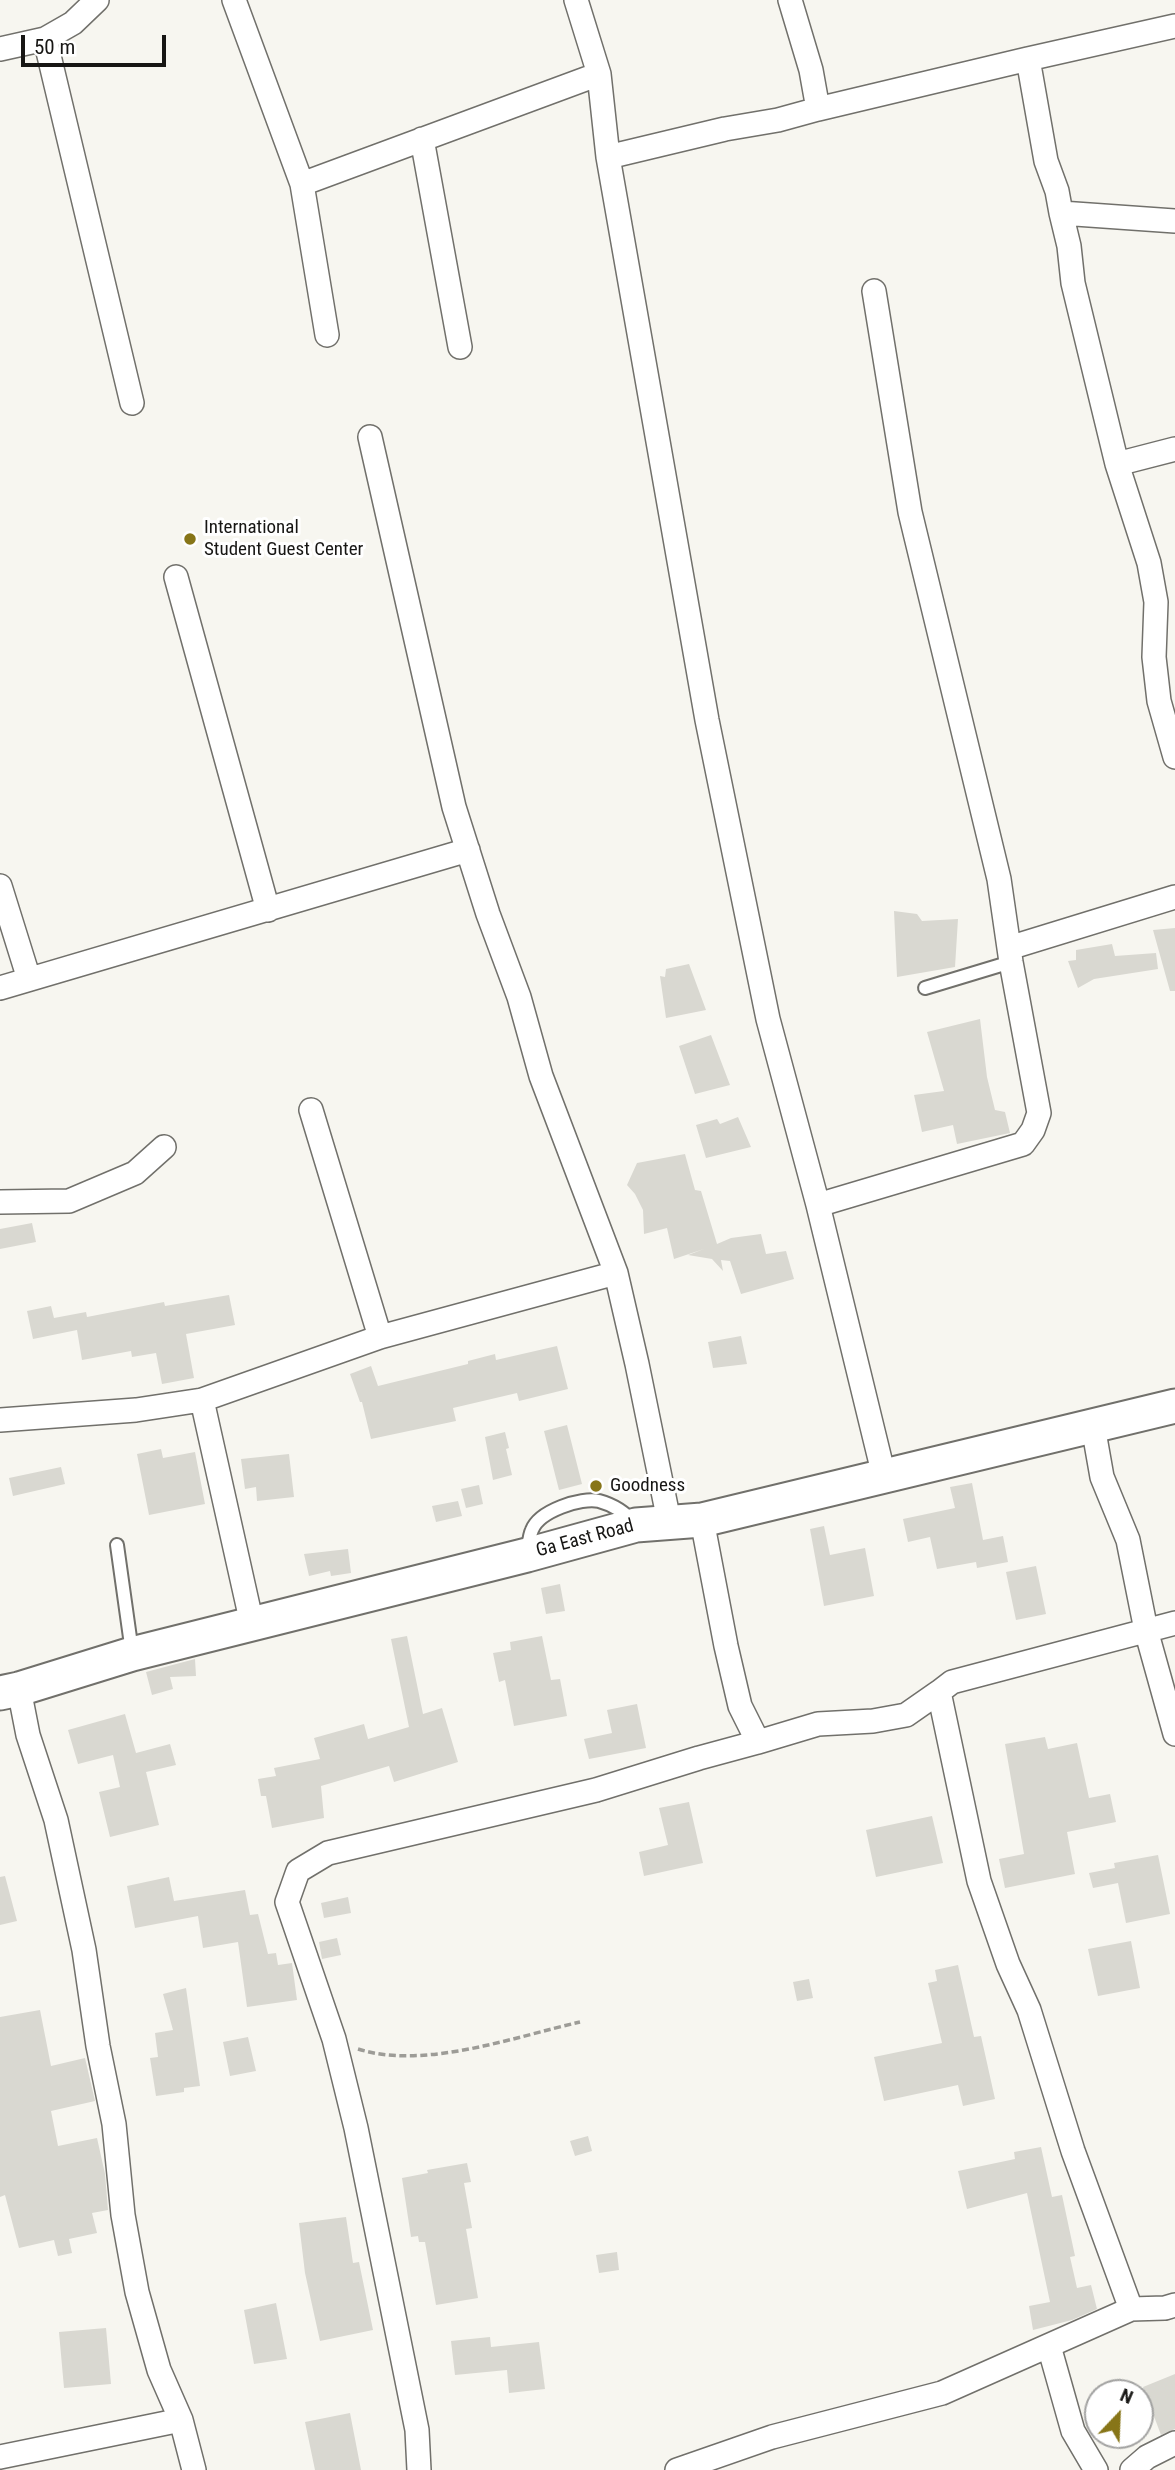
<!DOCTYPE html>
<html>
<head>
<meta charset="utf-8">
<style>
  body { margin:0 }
  #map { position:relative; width:1175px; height:2470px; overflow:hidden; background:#f7f6f0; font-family:"Roboto Condensed",sans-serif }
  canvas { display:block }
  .north { position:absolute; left:1084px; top:2379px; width:70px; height:70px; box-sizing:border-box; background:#fff; border:2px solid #a2a2a1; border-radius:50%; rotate:23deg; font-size:19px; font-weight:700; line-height:28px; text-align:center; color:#171614 }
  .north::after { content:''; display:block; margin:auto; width:24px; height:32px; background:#877518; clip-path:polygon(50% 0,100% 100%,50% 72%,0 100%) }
  .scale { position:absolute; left:21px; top:35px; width:145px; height:32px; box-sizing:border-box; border:4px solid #171614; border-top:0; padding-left:9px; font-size:21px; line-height:24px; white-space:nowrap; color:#171614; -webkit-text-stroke:5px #fff; paint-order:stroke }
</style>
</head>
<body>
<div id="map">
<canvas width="1175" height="2470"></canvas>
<div class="north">N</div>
<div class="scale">50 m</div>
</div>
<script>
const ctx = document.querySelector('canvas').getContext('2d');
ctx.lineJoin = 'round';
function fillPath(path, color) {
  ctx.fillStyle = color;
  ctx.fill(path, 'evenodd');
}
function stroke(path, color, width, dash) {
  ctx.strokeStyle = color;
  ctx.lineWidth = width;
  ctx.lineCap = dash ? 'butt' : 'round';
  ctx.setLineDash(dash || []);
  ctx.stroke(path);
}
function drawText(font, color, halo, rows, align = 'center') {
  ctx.font = font + ' "Roboto Condensed",sans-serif';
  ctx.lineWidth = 6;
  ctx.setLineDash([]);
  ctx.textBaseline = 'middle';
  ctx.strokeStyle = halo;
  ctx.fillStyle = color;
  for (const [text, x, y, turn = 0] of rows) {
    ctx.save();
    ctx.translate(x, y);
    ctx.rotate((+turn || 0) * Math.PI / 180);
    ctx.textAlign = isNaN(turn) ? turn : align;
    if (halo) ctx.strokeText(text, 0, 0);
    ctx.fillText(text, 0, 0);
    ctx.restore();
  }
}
fillPath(new Path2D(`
  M894,911L917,914L922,921L958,919L955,967L897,977Z
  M1175,928V991H1170L1153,930Z
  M1112,944L1115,956L1156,953L1158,969L1094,979L1078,988L1068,961L1076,960V950Z
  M689,964L706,1010L666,1018L660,976L665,977L666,969Z
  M980,1019L987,1077L995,1110L1005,1112L1010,1133L957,1144L953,1125L922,1132L914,1095L944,1091L927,1032Z
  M711,1035L730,1085L695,1094L679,1046Z
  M738,1117L751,1147L706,1158L696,1125L717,1119L720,1124Z
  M685,1154L695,1190L701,1191L717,1244L731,1238L761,1234L766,1254L786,1251L794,1279L741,1294L730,1261L721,1260L723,1271L712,1259L688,1255L704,1249L674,1259L667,1228L644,1234L643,1210L635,1194L627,1185L637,1163Z
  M32,1223L36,1242L0,1249V1229Z
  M229,1295L235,1325L186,1334L194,1378L162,1384L156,1353L132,1357L131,1351L82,1360L77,1330L33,1339L27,1311L51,1306L54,1318L86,1312L87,1317L164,1302L165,1306Z
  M741,1336L747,1364L713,1368L708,1342Z
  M557,1346L568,1389L519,1401L517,1393L453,1408L456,1421L371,1439L362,1402H360L350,1374L371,1366L378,1386L468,1364V1361L495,1354L496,1360Z
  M567,1425L582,1484L559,1490L544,1431Z
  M505,1432L509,1448L506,1449L512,1475L493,1480L485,1437Z
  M161,1449L163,1458L195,1452L205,1504L149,1515L137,1454Z
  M289,1454L294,1497L257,1501L256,1487L245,1489L241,1459Z
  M61,1467L65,1484L13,1496L9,1478Z
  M972,1483L983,1540L1003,1536L1008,1562L977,1568L976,1562L937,1569L930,1537L908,1542L903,1519L955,1508L950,1487Z
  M479,1485L483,1504L466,1508L461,1489Z
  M458,1501L462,1516L436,1522L432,1506Z
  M824,1526L830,1555L865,1548L874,1596L824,1606L810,1529Z
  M348,1549L351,1573L331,1576L330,1571L309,1576L304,1554Z
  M1036,1566L1046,1614L1016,1620L1006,1572Z
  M560,1584L565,1611L546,1614L541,1588Z
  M407,1636L423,1714L442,1708L458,1762L394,1782L389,1766L321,1786L324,1818L272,1828L266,1796H261L258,1779L276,1776L274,1768L320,1759L314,1738L364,1724L368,1739L409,1727L391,1639Z
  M542,1636L551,1680L560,1679L567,1716L514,1726L505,1680L499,1682L493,1653L511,1650L510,1642Z
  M195,1659L196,1676L170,1677L173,1689L152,1695L146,1672Z
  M637,1704L646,1748L589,1759L584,1739L612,1733L607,1710Z
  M125,1714L136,1753L170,1744L176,1765L146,1772L159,1825L110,1837L99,1792L120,1787L113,1755L78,1764L68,1730Z
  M1045,1737L1048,1749L1077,1743L1089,1798L1110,1794L1116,1822L1067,1832L1075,1874L1005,1888L999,1859L1024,1854L1005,1744Z
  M689,1802L703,1863L644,1876L639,1852L668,1845L659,1808Z
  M932,1816L943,1863L876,1877L866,1830Z
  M1158,1855L1170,1914L1126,1923L1118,1883L1093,1888L1089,1873L1115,1868L1114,1863Z
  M5,1876L17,1921L0,1925V1877Z
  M169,1877L174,1901L245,1890L250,1915L258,1914L268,1954L276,1953L278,1965L292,1963L297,2000L247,2007L238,1942L203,1948L198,1916L135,1928L127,1886Z
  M348,1897L351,1913L324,1918L321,1903Z
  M337,1938L341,1955L322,1959L319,1942Z
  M1131,1941L1140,1988L1098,1996L1088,1949Z
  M958,1965L974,2037L981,2036L995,2099L963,2106L958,2085L884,2101L874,2057L942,2043L928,1983L937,1981L935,1970Z
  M809,1979L813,1998L797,2001L793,1982Z
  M186,1988L200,2086L184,2088V2092L156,2096L150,2058L158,2057L155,2033L173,2030L163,1994Z
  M40,2010L51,2066L85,2058L95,2101L51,2111L58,2146L97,2138L105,2174L108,2210L92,2213L97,2233L69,2239L72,2253L58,2256L54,2240L19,2248L5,2195L0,2197V2017Z
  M248,2037L256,2071L230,2076L223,2042Z
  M588,2136L592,2151L575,2156L570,2141Z
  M1041,2147L1052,2197L1062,2195L1075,2256L1070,2257L1077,2288L1091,2285L1097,2309L1072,2320L1033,2330L1029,2306L1050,2302L1027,2193L967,2209L958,2171L1015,2159L1014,2152Z
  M467,2163L471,2182L464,2183L472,2228L466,2229L478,2298L436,2305L425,2242H419L418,2236L411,2237L402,2178L428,2173L427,2170Z
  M346,2217L353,2263L359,2262L373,2330L320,2341L305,2273L299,2223Z
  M617,2252L619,2270L599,2273L596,2255Z
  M276,2303L287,2359L254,2364L244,2310Z
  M106,2328L111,2384L64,2388L59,2332Z
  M490,2337L491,2347L539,2342L545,2389L509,2393L507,2370L455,2375L451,2341Z
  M1175,2374V2429L1161,2435L1143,2387Z
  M350,2413L361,2470H315L305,2422Z`), '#d9d8d1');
const lane = new Path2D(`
  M925,988L1011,962
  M117,1545L132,1652
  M528,1551C529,1544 529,1536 532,1530C539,1511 581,1497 599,1501C614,1505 625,1512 635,1524`);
const street = new Path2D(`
  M234,0L302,184L327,335
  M576,0L599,74L608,157L707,720L768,1019L818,1205L884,1476
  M45,39L132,403
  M0,49L45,39L73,23L97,0
  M1028,59L1175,26
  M818,109L1028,59L1046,161L1057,191L1061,213L1175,221
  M422,139L460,347
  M608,157L725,129L778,120L818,109L811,70L790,0
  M302,184L599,74
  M1061,213L1069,246L1073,283L1117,464L1149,563L1156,602L1154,657L1159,701L1175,757
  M370,437L454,807L488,914L519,997L541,1076L616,1273L637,1364L669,1521
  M1117,464L1175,449
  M176,577L268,910
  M0,886L29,979
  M1009,948L1175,897
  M0,988L468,850
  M311,1110L380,1337
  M0,1202L69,1201L135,1173L164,1147
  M818,1205L1023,1144L1033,1130L1039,1113L1011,962L999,879L910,512L874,291
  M202,1400L380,1337L616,1273
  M0,1420L136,1410L202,1400L252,1624
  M1093,1426L1102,1477L1128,1540L1146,1630L1175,1734
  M702,1520L726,1646L740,1706L758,1742L818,1724L873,1721L906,1715L939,1692L979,1881L1008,1964L1029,2010L1073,2151L1131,2309
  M19,1689L28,1735L56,1820L84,1950L98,2046L114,2124L123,2215L137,2292L159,2370L181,2420L194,2470
  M939,1692L952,1682L1175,1623
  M1049,2346L1073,2431L1096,2470
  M0,2457L181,2420
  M419,2470L417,2430L356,2128L334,2039L287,1902L298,1871L328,1853L596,1790L699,1758L758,1742
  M677,2470L772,2437L942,2393L1131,2309L1165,2308L1175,2305
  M1132,2470L1147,2457L1175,2443`);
const secondary = new Path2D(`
  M0,1693L19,1689L132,1654L527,1555L636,1525L702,1520L1175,1406`);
stroke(lane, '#71706b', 16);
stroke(street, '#71706b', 26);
stroke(secondary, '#71706b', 37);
stroke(new Path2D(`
  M358,2049C424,2070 514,2037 580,2022`), '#9d9c97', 3.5, [7, 3.5]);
stroke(lane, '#fff', 12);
stroke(street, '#fff', 23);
stroke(secondary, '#fff', 33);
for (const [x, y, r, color] of [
  [190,539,7,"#877518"],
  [596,1486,7,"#877518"]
]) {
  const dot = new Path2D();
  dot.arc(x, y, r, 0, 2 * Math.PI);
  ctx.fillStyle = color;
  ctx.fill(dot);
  stroke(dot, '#fff', 2.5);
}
drawText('19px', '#171614', '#fff', [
  ["International",204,528],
  ["Student Guest Center",204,550],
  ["Goodness",610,1486]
], 'left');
drawText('19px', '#171614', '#fff', [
  ["Ga East Road",585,1539,-15]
]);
</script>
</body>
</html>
